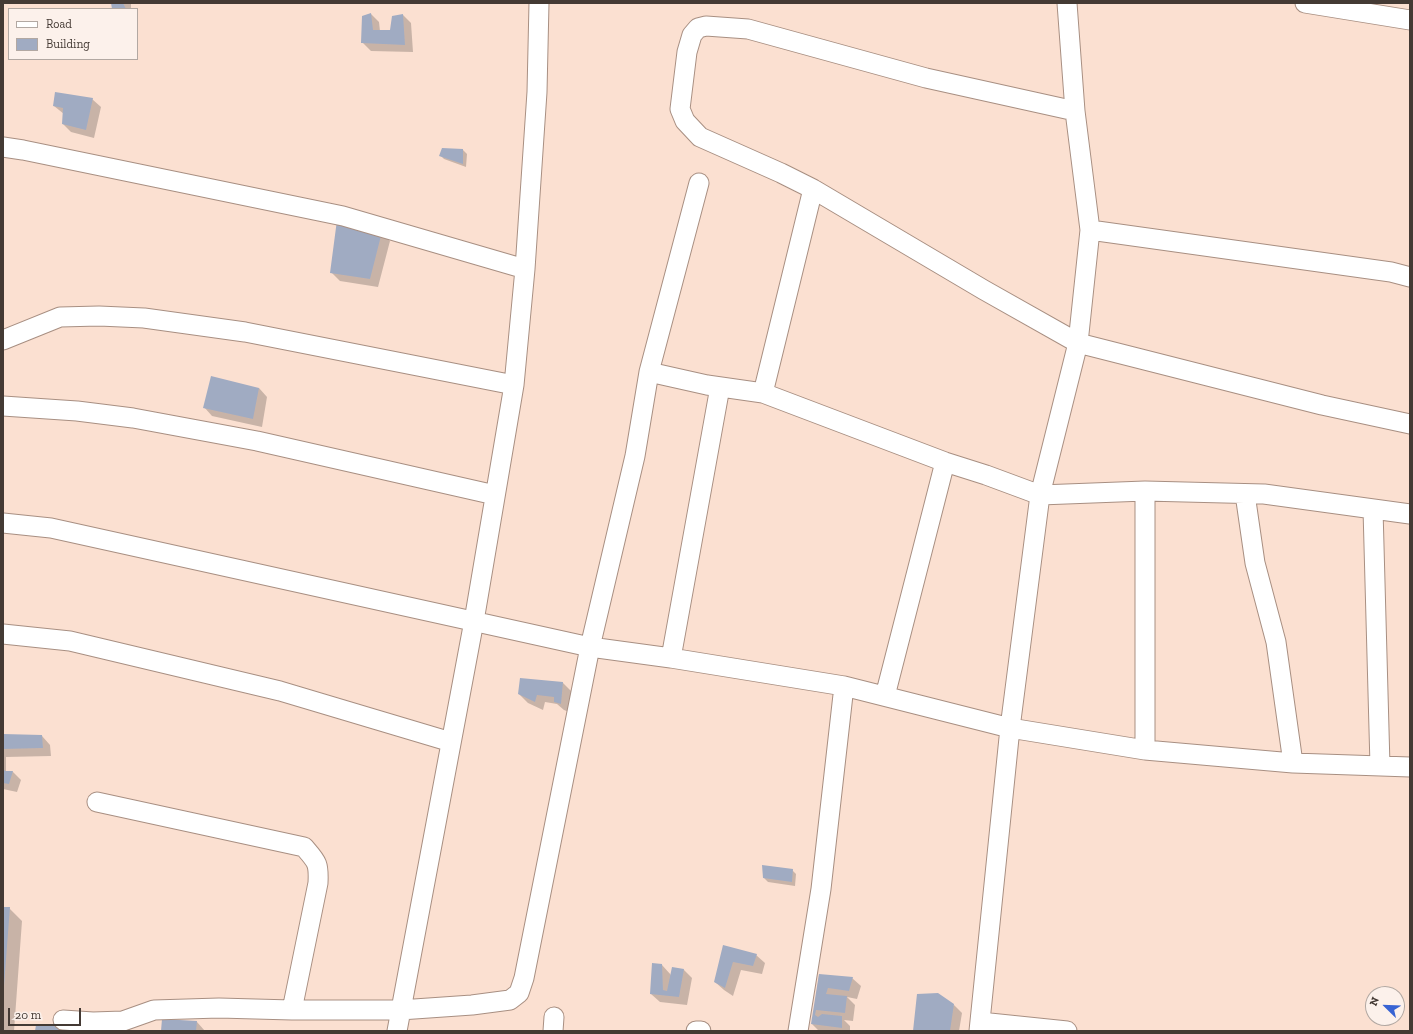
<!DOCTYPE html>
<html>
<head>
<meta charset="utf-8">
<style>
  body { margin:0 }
  #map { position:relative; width:1413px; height:1034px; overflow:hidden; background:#fbe0d1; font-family:"Zilla Slab",serif }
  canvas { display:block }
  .frame { position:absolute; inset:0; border:4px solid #443a34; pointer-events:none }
  .legend { position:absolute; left:8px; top:8px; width:130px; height:52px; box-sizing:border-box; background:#fcf1eb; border:1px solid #b2a8a2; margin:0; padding:5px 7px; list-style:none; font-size:12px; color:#443a34 }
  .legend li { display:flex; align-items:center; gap:8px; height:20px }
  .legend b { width:20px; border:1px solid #b2a8a2 }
  .north { position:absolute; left:1365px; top:986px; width:40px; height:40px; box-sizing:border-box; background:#fcf1eb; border:1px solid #b2a8a2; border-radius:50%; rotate:293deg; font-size:11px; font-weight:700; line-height:16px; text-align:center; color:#443a34 }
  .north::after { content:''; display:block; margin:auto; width:14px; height:18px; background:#3863d3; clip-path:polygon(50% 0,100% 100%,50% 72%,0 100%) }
  .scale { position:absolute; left:8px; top:1008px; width:73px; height:18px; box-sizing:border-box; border:2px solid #443a34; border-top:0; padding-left:5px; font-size:12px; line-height:14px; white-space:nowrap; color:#443a34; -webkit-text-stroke:3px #fcf1eb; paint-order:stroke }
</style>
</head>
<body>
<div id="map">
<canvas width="1413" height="1034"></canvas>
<div class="frame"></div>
<ul class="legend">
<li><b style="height:5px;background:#fff"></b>Road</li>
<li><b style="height:11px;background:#a0abc2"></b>Building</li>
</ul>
<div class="north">N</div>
<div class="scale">20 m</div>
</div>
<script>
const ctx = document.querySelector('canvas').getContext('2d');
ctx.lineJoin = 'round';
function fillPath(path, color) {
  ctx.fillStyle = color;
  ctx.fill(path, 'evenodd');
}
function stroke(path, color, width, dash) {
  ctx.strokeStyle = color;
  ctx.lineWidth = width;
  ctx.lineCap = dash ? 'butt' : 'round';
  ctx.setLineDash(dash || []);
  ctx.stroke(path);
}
fillPath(new Path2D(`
  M112,3H131V9H113Z
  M371,14L379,22L380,31H391L403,15L411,23L413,52L371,51L362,42Z
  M92,99L101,107L94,138L71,132L63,124L64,114L54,106Z
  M463,150L467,154L466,167L444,159L440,155Z
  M381,233L390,241L378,287L340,281L331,272Z
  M259,388L267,397L262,427L212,416L204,407Z
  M563,683L571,691L569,712L564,710L557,704L545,702L543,710L528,703L519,694Z
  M3,735L42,736L50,745L51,756L6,757V771L7,772H13L21,780L17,792L3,789Z
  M792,870L796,874L795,886L768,882L764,878Z
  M3,908H9L22,921L14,1031H3Z
  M724,946L756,955L765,963L762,974L741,970L733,996L724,990L715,982Z
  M662,965L671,975L673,969L684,970L692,978L687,1005L660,1002L651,994Z
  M819,975L852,978L861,986L857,999L847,997L855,1005L853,1021L844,1020L850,1026V1031H819L812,1024Z
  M954,1005L962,1013L959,1031H914Z
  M197,1022L205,1031H162Z`), '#0003');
fillPath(new Path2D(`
  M111,3H123L126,9H112Z
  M371,13L373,30H390L392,16L403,14L405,45L361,43L362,16Z
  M55,92L93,98L86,130L62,124L63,108L53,106Z
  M442,148L463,149V164L439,156Z
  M337,220L382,232L370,279L330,273Z
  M211,376L259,388L253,419L203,408Z
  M520,678L563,682L561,704L554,702V697L537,695L535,702L518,694Z
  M3,734L42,735L43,748L3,749Z
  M3,768L5,771H13L9,784L3,783Z
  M762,865L793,869L792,882L763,878Z
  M3,907H10L4,986H3Z
  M723,945L757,954L753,966L733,962L725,988L714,982Z
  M652,963L662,964L663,990L667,991L672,967L684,969L679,997L650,994Z
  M819,974L853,977L849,991L828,988L826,994L847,996L845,1013L816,1010L815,1015L818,1017L822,1014L842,1016V1028L811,1024Z
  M938,993L954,1004L950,1031H913L917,994Z
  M162,1019L197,1021L196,1031H161Z
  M36,1025L86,1028V1031H35Z`), '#a0abc2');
const street = new Path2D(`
  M1305,3L1410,20
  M1075,111L926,78L748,29L706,26L698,28L692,35L687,52L680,109L685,121L700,137L781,173L813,189L984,290L1078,343L1322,405L1410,424
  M3,147L23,150L343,216L525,269
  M1090,230L1391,272L1410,277
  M3,340L60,317L99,316L144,318L245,332L514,385
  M649,372L707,385L763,393L945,462L986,475L1040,495L1145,491L1264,494L1410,514
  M763,393L813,189
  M3,406L77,411L133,418L257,441L495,495
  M1145,491V750
  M1245,494L1255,563L1276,642L1293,763
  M1373,509L1380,766
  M3,523L51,528L590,647L671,658L844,686L1010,728L1145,750L1293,763L1410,767
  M3,634L70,641L280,691L451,742
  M671,658L720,387
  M885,696L945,462
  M97,802L304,847C317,862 319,863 318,883L292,1010
  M63,1020L93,1022L123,1021L154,1010L219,1008L292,1010H400L472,1005L510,1000L519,993L524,978L590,647L635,456L649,372L699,183
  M980,1022L1067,1031
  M397,1031L474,621L514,385L525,269L537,92L539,3
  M553,1031L554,1017
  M696,1031H701
  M798,1031L821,889L844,686
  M979,1031L1010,728L1040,495L1078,343L1090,230L1075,111L1067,3`);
stroke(street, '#a88f82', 21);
stroke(street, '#fff', 19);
</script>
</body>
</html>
